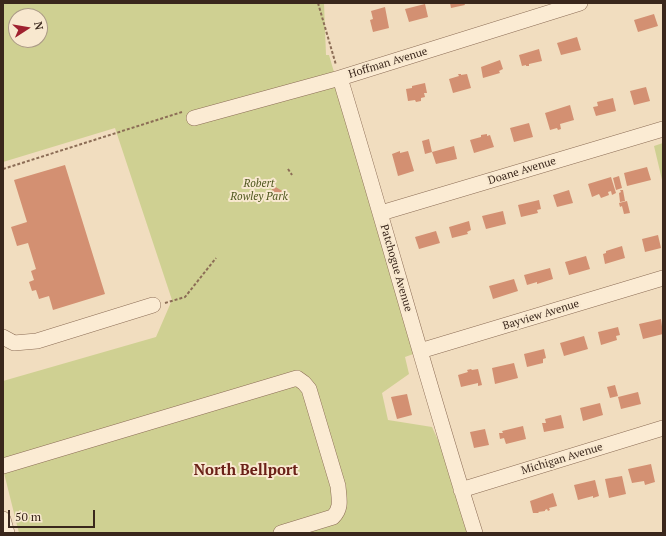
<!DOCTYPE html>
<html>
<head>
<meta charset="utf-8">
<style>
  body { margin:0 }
  #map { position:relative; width:666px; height:536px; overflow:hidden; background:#f1ddbf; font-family:"PT Serif",serif }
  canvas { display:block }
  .frame { position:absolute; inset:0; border:4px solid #3a271c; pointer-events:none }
  .north { position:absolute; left:8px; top:8px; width:40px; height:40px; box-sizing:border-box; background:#f8e8cf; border:1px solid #ac9b87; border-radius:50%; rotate:78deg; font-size:11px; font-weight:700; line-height:16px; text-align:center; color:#3a271c }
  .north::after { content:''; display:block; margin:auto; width:14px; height:18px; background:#9f212f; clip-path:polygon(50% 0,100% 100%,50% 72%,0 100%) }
  .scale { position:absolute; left:8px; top:510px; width:87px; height:18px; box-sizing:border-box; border:2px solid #3a271c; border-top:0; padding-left:5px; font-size:12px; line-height:14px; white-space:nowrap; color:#3a271c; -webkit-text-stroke:3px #f8e8cf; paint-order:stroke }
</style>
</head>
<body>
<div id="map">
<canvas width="666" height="536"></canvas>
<div class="frame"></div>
<div class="north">N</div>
<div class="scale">50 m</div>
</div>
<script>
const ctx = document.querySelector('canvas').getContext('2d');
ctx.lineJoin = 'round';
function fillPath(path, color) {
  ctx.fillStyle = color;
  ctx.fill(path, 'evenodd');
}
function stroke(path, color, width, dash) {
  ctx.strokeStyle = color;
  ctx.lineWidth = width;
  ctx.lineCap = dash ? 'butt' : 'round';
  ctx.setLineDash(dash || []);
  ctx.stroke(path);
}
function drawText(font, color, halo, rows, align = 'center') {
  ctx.font = font + ' "PT Serif",serif';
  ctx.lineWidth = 4;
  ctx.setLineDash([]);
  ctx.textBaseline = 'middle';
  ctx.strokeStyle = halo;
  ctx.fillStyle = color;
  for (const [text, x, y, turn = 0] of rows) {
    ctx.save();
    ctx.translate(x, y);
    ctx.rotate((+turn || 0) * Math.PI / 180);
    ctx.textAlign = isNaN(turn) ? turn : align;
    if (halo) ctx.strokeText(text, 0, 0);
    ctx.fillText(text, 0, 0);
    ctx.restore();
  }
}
fillPath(new Path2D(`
  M3,3H324L326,55H329L416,353L405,357L409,374L382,393L388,420L432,427L481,533H19L3,469V381L156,337L172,300L115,128L3,162ZM16,16H40V40H16Z
  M663,143V184L654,146Z`), '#cfd092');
fillPath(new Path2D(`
  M450,3H464L465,5L451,8Z
  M425,4L428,17L409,22L405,9Z
  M385,7L389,28L373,32L370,20L373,19L371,11Z
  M654,14L658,26L638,32L634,20Z
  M577,37L581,50L561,55L557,43Z
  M539,49L542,61L529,64V66H526V65L522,66L519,55Z
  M500,60L503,69L499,71L500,73L483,78L481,67Z
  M458,74H461V75L467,74L471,88L453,93L449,79L459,76Z
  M425,83L427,93H424L425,97L421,98V101L416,102L415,100L408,101L406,89L412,88V86Z
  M646,87L650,101L634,105L630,91Z
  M613,98L616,111L596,116L593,107L598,106L597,102Z
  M570,105L574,120L560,124L561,129L558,130L557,128L550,130L545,113Z
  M529,123L533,137L514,142L510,128Z
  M487,134V136L490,135L494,147L474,153L470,140L481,137V135Z
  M429,139L432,152L425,154L422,141Z
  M454,146L457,159L436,164L432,152Z
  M400,151V153L408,151L414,171L398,176L392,154Z
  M65,165L105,294L53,310L49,296L39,299L36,290L32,291L29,282L34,280L31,271L36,269L28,243L17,246L11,227L27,222L14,180Z
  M647,167L651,180L627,186L624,173Z
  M619,176L622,188L616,190L613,178Z
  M611,177L616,193L612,195L611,191L608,192L609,195L601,198L599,194L592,197L588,184Z
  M274,186L284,192L280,200L269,195Z
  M569,190L573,203L557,207L553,195Z
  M620,190H623L625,201L620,202L619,193L621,192Z
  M539,200L541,209L537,210L538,213L521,217L518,205Z
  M627,201L630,213L624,214L622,206L620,207L619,203Z
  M503,211L506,224L486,229L482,216Z
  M469,221L471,230L467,232L468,234L452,238L449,227Z
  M436,231L440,243L419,249L415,237Z
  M658,235L661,248L645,252L642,239Z
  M622,246L625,258L605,264L603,254L606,253V251Z
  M586,256L590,269L569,275L565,262Z
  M550,268L553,279L537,284V282L527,285L524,275Z
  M514,279L518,291L493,299L489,286Z
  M661,319L663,334L643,339L639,324Z
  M618,327L620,335L616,336L617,340L601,345L598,332Z
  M584,336L588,349L564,356L560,343Z
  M544,349L546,358L543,359V363L527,367L524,354Z
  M514,363L518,378L495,384L492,368Z
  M471,369L472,370L478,369L482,385L478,386V383L461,387L458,375L468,372L467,370Z
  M615,385L618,396L610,398L607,387Z
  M638,392L641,404L621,409L618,397Z
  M407,394L412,415L397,419L391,397Z
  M600,403L603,415L583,421L580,408Z
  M561,415L564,428L544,432L542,423H546L545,419Z
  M523,426L526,439L506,444L504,438L500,439L499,433H503L502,431Z
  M485,429L489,445L474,448L470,432Z
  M651,464L655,482L645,485L644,481L632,483L628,469Z
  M622,476L626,494L609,498L605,479Z
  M595,480L599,496L593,498V496L578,500L574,485Z
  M553,493L557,506L549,508L550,510L548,511L547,509L545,510V511L538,512L539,513H533L530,501Z`), '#d39072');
const minor = new Path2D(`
  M340,78C386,229 427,382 475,533
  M194,118L340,78L580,3
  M381,213L663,129
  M3,337L14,343L37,341L153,305
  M420,351L663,278
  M3,466L297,378L304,383L309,389L338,486C339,499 342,508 333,517L281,533
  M461,490L663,428
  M3,519L7,533`);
stroke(minor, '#8c6d56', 16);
stroke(new Path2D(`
  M318,3L336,65
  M3,169L182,112
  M288,169L292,175
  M165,303L185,297L216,258`), '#8c6d56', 2, [3, 2]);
stroke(minor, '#fbebd3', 15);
drawText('11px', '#3a271c', '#f8e8cf', [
  ["Hoffman Avenue",388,63,-17],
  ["Doane Avenue",522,171,-17],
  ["Patchogue Avenue",396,268,74],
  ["Bayview Avenue",541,315,-17],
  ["Michigan Avenue",562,459,-17]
]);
drawText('italic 11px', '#505820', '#f8e8cf', [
  ["Robert",259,184],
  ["Rowley Park",259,197]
]);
drawText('bold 15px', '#6a2017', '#f8e8cf', [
  ["North Bellport",246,471]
]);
</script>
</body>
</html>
